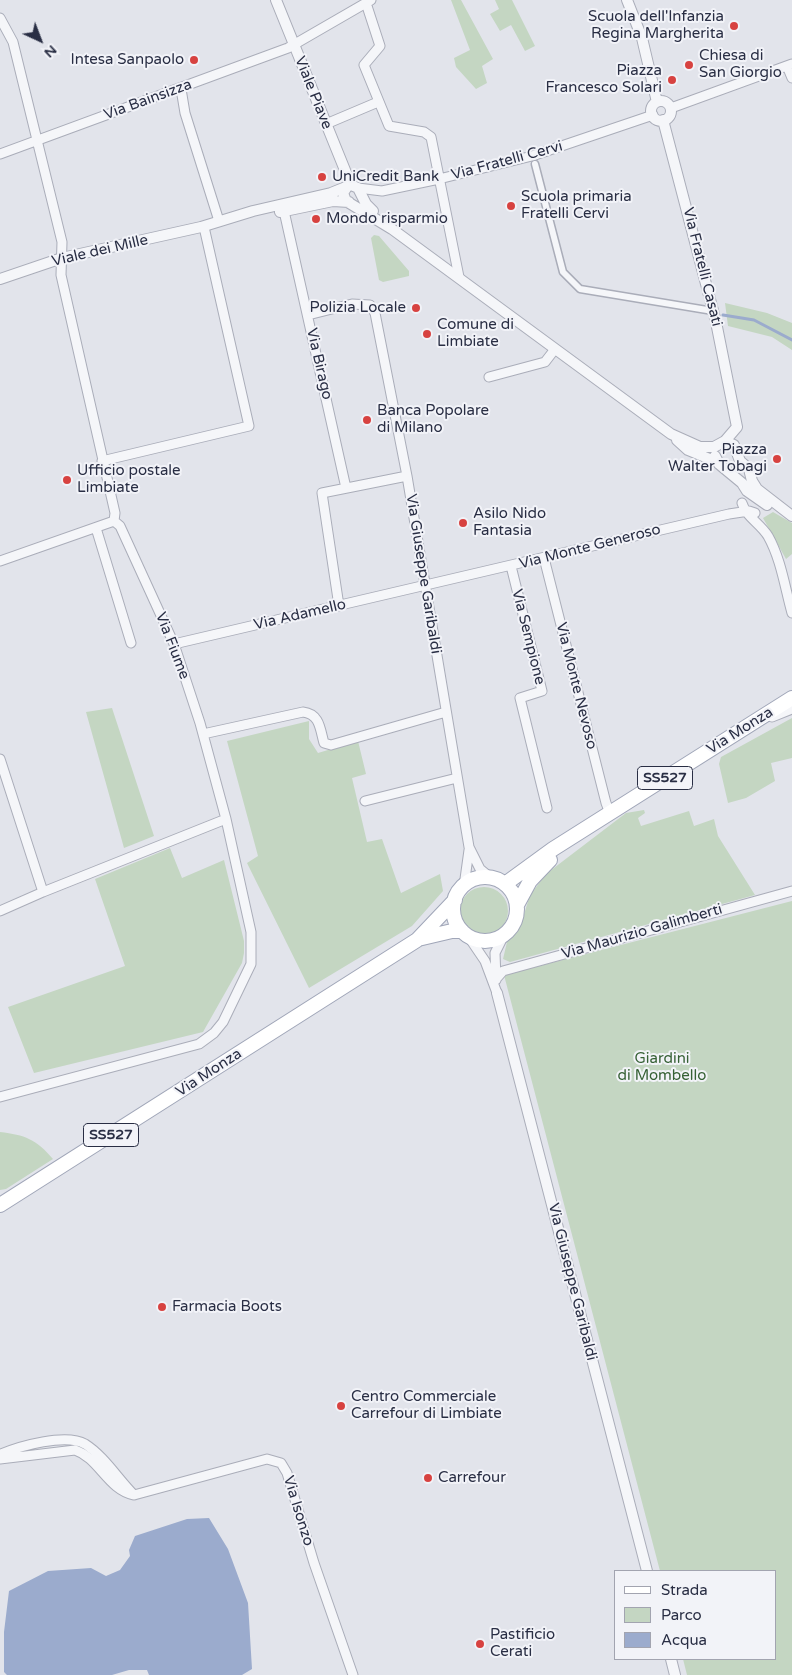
<!DOCTYPE html>
<html>
<head>
<meta charset="utf-8">
<style>
  body { margin:0 }
  #map { position:relative; width:792px; height:1675px; overflow:hidden; background:#e2e4eb; font-family:"Varela Round",sans-serif }
  canvas { display:block }
  .legend { position:absolute; left:614px; top:1570px; width:162px; height:90px; box-sizing:border-box; background:#f2f3f8; border:1px solid #a2a4b0; margin:0; padding:6px 9px; list-style:none; font-size:15px; color:#292e44 }
  .legend li { display:flex; align-items:center; gap:10px; height:25px }
  .legend b { width:25px; border:1px solid #a2a4b0 }
  .north { position:absolute; left:15px; top:15px; width:50px; height:50px; -webkit-text-stroke:4px #f2f3f8; paint-order:stroke; rotate:137deg; font-size:14px; font-weight:700; line-height:20px; text-align:center; color:#292e44 }
  .north::after { content:''; display:block; margin:auto; width:18px; height:22px; background:#292e44; clip-path:polygon(50% 0,100% 100%,50% 72%,0 100%) }
</style>
</head>
<body>
<div id="map">
<canvas width="792" height="1675"></canvas>
<ul class="legend">
<li><b style="height:6px;background:#fff"></b>Strada</li>
<li><b style="height:14px;background:#c4d6c2"></b>Parco</li>
<li><b style="height:14px;background:#9babcd"></b>Acqua</li>
</ul>
<div class="north">N</div>
</div>
<script>
const ctx = document.querySelector('canvas').getContext('2d');
ctx.lineJoin = 'round';
function fillPath(path, color) {
  ctx.fillStyle = color;
  ctx.fill(path, 'evenodd');
}
function stroke(path, color, width, dash) {
  ctx.strokeStyle = color;
  ctx.lineWidth = width;
  ctx.lineCap = dash ? 'butt' : 'round';
  ctx.setLineDash(dash || []);
  ctx.stroke(path);
}
function drawText(font, color, halo, rows, align = 'center') {
  ctx.font = font + ' "Varela Round",sans-serif';
  ctx.lineWidth = 4;
  ctx.setLineDash([]);
  ctx.textBaseline = 'middle';
  ctx.strokeStyle = halo;
  ctx.fillStyle = color;
  for (const [text, x, y, turn = 0] of rows) {
    ctx.save();
    ctx.translate(x, y);
    ctx.rotate((+turn || 0) * Math.PI / 180);
    ctx.textAlign = isNaN(turn) ? turn : align;
    if (halo) ctx.strokeText(text, 0, 0);
    ctx.fillText(text, 0, 0);
    ctx.restore();
  }
}
fillPath(new Path2D(`
  M451,0H461L493,59L482,66L487,83L476,89L456,67L454,58L470,50Z
  M495,0H512L535,46L525,51L511,25L500,31L490,14L499,9Z
  M374,235L379,236L409,271V276L383,282L379,280L371,238Z
  M725,303L767,313L792,323V350L772,337L728,326Z
  M773,512L792,523V554L786,559L763,518Z
  M112,708L154,836L124,848L86,712Z
  M792,718V758L771,763L775,781L746,798L728,803L719,764L721,757Z
  M309,721V739L318,753L358,741L366,774L352,778L367,842L382,839L401,893L440,874L443,891L412,926L309,988L247,863L258,856L227,741Z
  M644,810L645,813L638,818L641,826L689,811L694,826L714,819L718,836L755,895L510,962L503,959L507,942L521,924L530,895L546,874L626,813Z
  M170,848L182,878L224,860L244,941V953L242,963L203,1032L34,1073L8,1007L125,966L95,879Z
  M460 911a24 24 0 1 1 48 0a24 24 0 1 1-48 0Z
  M792,901V1675H687L683,1659H776V1571H660L504,975Z
  M0,1132C25,1135 36,1139 53,1159L6,1189L0,1190Z`), '#c4d6c2');
fillPath(new Path2D(`
  M209,1518L228,1549L248,1603L252,1669L242,1675H149L147,1670H129L112,1675H7L4,1672V1632L9,1591L48,1571L91,1568L106,1576L120,1570L130,1556L129,1550L135,1536L187,1519Z`), '#9babcd');
stroke(new Path2D(`
  M723,315L754,320L792,340`), '#9babcd', 3);
const pedestrian = new Path2D(`
  M535,164L563,272L580,289L713,311`);
const minor = new Path2D(`
  M366,3L380,46L364,65L389,126L424,132L431,137L459,277
  M0,18L13,42L62,242L61,275L115,513L114,521
  M787,66L792,78
  M181,89L185,113L219,221
  M671,108L792,64
  M326,124L378,102
  M0,154L288,48L371,0
  M358,188L382,191L439,179L532,156L653,115
  M284,211L346,488
  M308,315L352,304L370,305L375,313L407,476L469,847L480,869L491,878
  M489,377L545,362L555,349
  M102,461L249,426L204,227
  M742,503C746,517 760,523 768,536C781,559 785,588 792,613
  M96,528L131,643
  M544,558L606,803L610,813
  M0,561L114,521
  M511,566L542,691L520,698L547,808
  M339,606L322,493L407,476
  M174,644L729,514L749,511L755,513
  M772,717L792,709
  M203,734L303,712C320,714 320,729 324,743L331,745L446,712
  M0,759L43,892
  M365,801L457,778
  M464,886L469,850
  M0,911L43,892L226,819
  M468,936L485,961L497,993
  M496,979L503,971L792,891
  M496,980L495,953L504,935
  M0,1097L199,1044L214,1033L223,1022L251,964V932L226,819L200,723L174,644L120,526L114,521
  M1,1454C20,1446 66,1433 85,1444C104,1456 118,1479 134,1495
  M0,1459L75,1450C99,1458 108,1490 134,1495L267,1459L281,1463L287,1473L314,1563L353,1675`);
const tertiary = new Path2D(`
  M276,0L351,185
  M627,0L642,38L657,102
  M651 111a10 10 0 1 1 20 0a10 10 0 1 1-20 0Z
  M663,120L716,322L737,427L725,441
  M347,187L343,193L346,201L392,229L671,434L700,447H714L725,441L734,445L740,461L749,469L752,481L757,489L792,516
  M280,212L333,201L349,202
  M0,279L62,258L201,227L253,211L331,193L351,185L358,188L366,204L373,211
  M677,440L688,450L717,462
  M715,456L719,464L742,483
  M742,483L747,491L767,505
  M497,993L647,1571
  M671,1659L675,1675`);
const primary = new Path2D(`
  M453 909a32 32 0 1 1 64 0a32 32 0 1 1-64 0Z
  M505,884L553,849L792,698
  M517,905L530,881L550,860
  M418,939L452,931H462
  M0,1205L417,940L455,900`);
stroke(pedestrian, '#aaadb9', 9);
stroke(minor, '#aaadb9', 11);
stroke(tertiary, '#aaadb9', 12);
stroke(primary, '#a0a6b8', 16);
stroke(pedestrian, '#f5f6f9', 6);
stroke(minor, '#f5f6f9', 9);
stroke(tertiary, '#f5f6f9', 10);
stroke(primary, '#fff', 14);
for (const [x, y, r, color] of [
  [734,26,5,"#d74240"],
  [194,60,5,"#d74240"],
  [689,65,5,"#d74240"],
  [672,80,5,"#d74240"],
  [322,177,5,"#d74240"],
  [511,206,5,"#d74240"],
  [316,219,5,"#d74240"],
  [416,308,5,"#d74240"],
  [427,334,5,"#d74240"],
  [367,420,5,"#d74240"],
  [777,459,5,"#d74240"],
  [67,480,5,"#d74240"],
  [463,523,5,"#d74240"],
  [162,1307,5,"#d74240"],
  [341,1406,5,"#d74240"],
  [428,1478,5,"#d74240"],
  [480,1644,5,"#d74240"]
]) {
  const dot = new Path2D();
  dot.arc(x, y, r, 0, 2 * Math.PI);
  ctx.fillStyle = color;
  ctx.fill(dot);
  stroke(dot, '#f2f3f8', 2);
}
for (const [x, y, w] of [
  [665,778,55],
  [111,1135,55]
]) {
  const box = new Path2D();
  box.roundRect(x - w / 2, y - 11.5, w, 23, 4);
  ctx.fillStyle = '#f2f3f8';
  ctx.fill(box);
  stroke(box, '#292e44', 1);
}
drawText('bold 14px', '#292e44', null, [
  ["SS527",665,778],
  ["SS527",111,1135]
]);
drawText('15px', '#292e44', '#f2f3f8', [
  ["Scuola dell'Infanzia",724,17,"right"],
  ["Regina Margherita",724,34,"right"],
  ["Chiesa di",699,56],
  ["San Giorgio",699,73],
  ["Intesa Sanpaolo",184,60,"right"],
  ["Piazza",662,71,"right"],
  ["Francesco Solari",662,88,"right"],
  ["UniCredit Bank",332,177],
  ["Scuola primaria",521,197],
  ["Fratelli Cervi",521,214],
  ["Mondo risparmio",326,219],
  ["Polizia Locale",406,308,"right"],
  ["Comune di",437,325],
  ["Limbiate",437,342],
  ["Banca Popolare",377,411],
  ["di Milano",377,428],
  ["Piazza",767,450,"right"],
  ["Walter Tobagi",767,467,"right"],
  ["Ufficio postale",77,471],
  ["Limbiate",77,488],
  ["Asilo Nido",473,514],
  ["Fantasia",473,531],
  ["Farmacia Boots",172,1307],
  ["Centro Commerciale",351,1397],
  ["Carrefour di Limbiate",351,1414],
  ["Carrefour",438,1478],
  ["Pastificio",490,1635],
  ["Cerati",490,1652]
], 'left');
drawText('15px', '#292e44', '#f2f3f8', [
  ["Viale Piave",313,93,68],
  ["Via Bainsizza",148,100,-20],
  ["Via Fratelli Cervi",507,161,-15],
  ["Viale dei Mille",100,251,-13],
  ["Via Fratelli Casati",702,267,76],
  ["Via Birago",319,364,77],
  ["Via Monte Generoso",590,547,-14],
  ["Via Giuseppe Garibaldi",423,574,81],
  ["Via Adamello",300,615,-13],
  ["Via Sempione",528,637,76],
  ["Via Fiume",172,646,69],
  ["Via Monte Nevoso",576,686,76],
  ["Via Monza",740,731,-32],
  ["Via Maurizio Galimberti",642,932,-16],
  ["Via Monza",209,1073,-33],
  ["Via Giuseppe Garibaldi",572,1282,76],
  ["Via Isonzo",298,1511,73]
]);
drawText('15px', '#366135', '#f2f3f8', [
  ["Giardini",662,1059],
  ["di Mombello",662,1076]
]);
</script>
</body>
</html>
